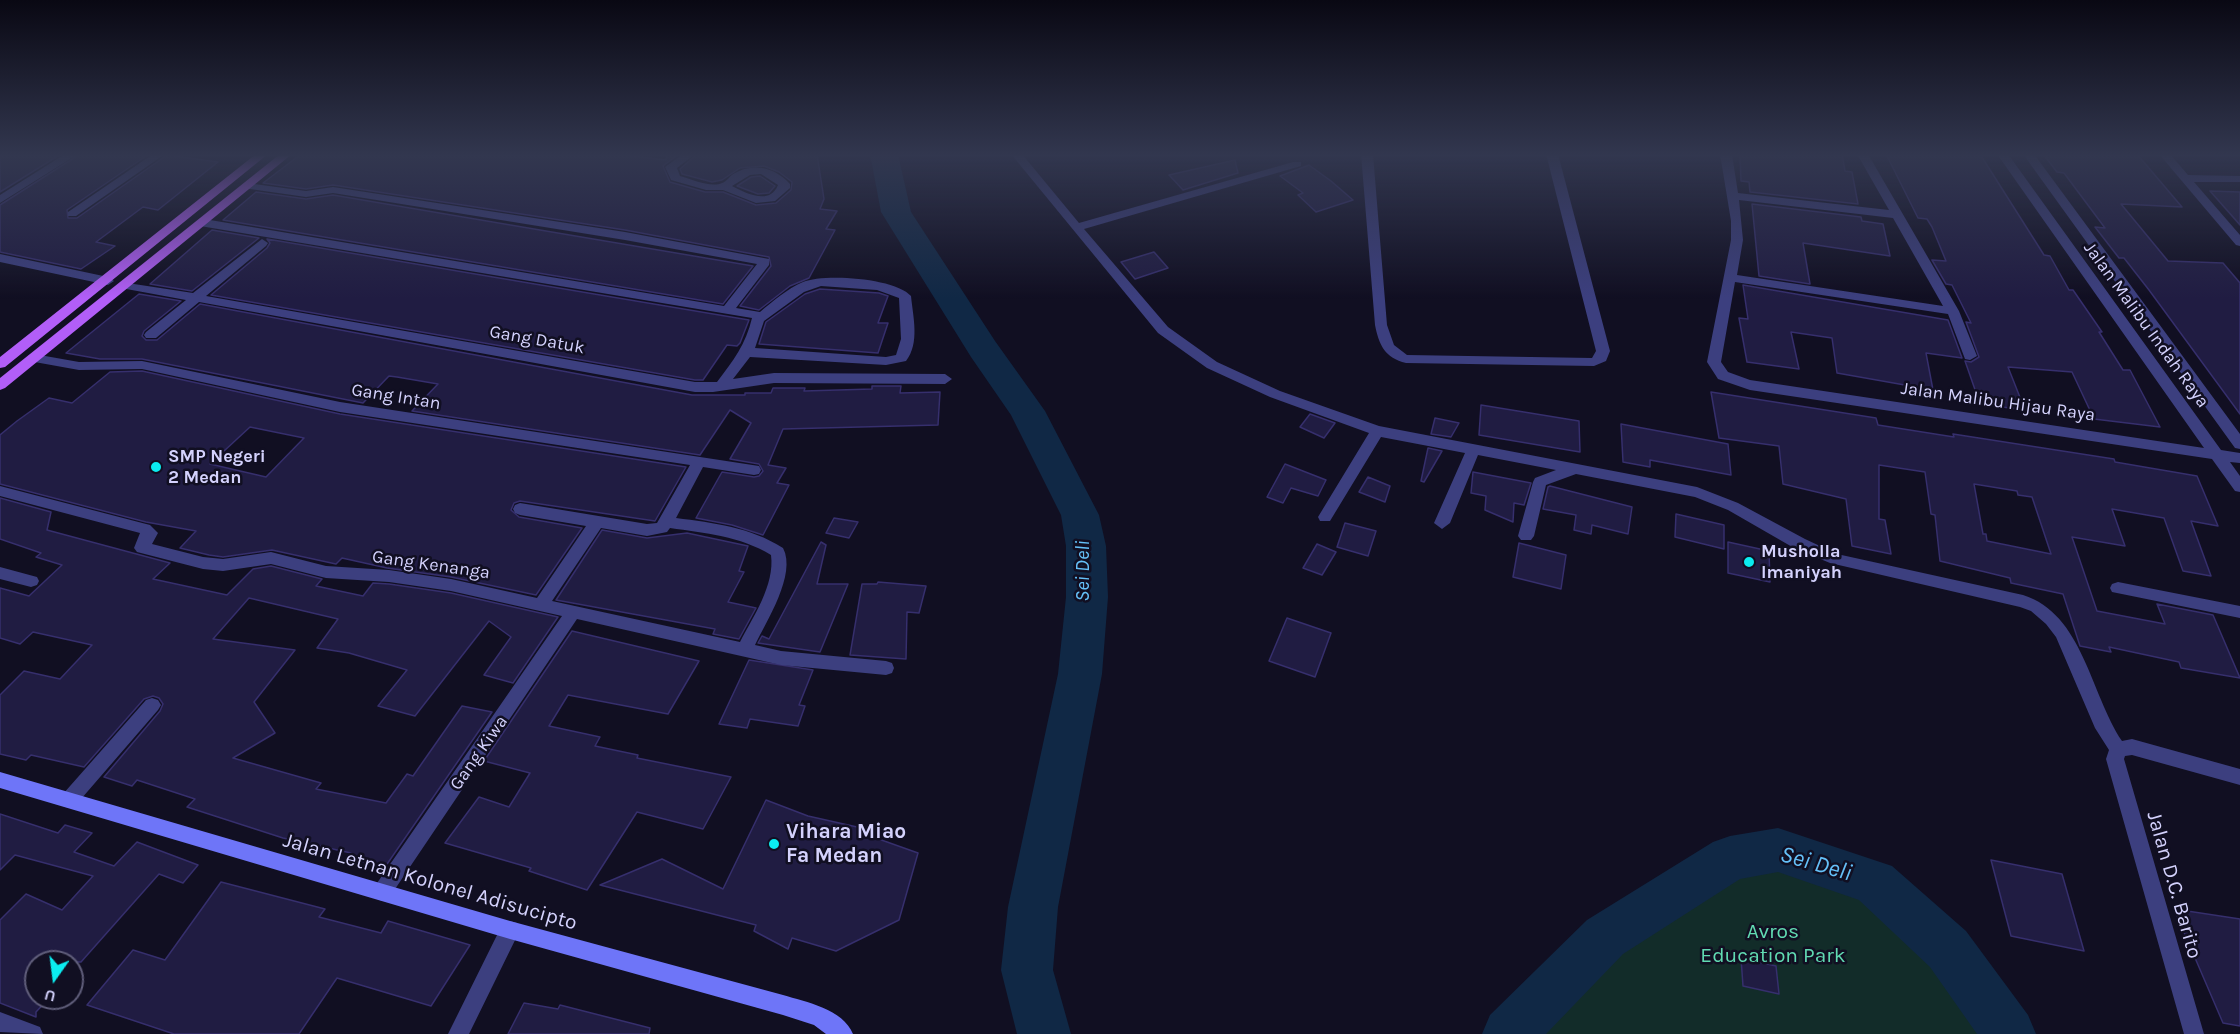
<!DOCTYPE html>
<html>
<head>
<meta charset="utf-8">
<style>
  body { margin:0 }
  #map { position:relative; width:2240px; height:1034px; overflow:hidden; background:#110f22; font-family:Karla,sans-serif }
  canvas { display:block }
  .north { position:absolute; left:24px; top:950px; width:60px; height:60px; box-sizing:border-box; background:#110f22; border:2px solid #5f5d7a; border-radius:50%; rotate:194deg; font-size:16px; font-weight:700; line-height:24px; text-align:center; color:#d4d2fd }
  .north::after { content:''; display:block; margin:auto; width:21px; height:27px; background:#0becf0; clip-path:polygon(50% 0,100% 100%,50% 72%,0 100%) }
</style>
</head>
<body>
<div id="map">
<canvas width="2240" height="1034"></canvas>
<div class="north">U</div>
</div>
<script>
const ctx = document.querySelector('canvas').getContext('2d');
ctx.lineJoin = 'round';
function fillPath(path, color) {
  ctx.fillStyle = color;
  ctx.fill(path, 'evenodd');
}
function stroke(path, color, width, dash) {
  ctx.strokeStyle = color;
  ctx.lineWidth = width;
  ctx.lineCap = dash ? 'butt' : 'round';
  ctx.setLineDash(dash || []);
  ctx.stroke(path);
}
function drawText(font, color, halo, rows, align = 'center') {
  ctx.font = font + ' Karla,sans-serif';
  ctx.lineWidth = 5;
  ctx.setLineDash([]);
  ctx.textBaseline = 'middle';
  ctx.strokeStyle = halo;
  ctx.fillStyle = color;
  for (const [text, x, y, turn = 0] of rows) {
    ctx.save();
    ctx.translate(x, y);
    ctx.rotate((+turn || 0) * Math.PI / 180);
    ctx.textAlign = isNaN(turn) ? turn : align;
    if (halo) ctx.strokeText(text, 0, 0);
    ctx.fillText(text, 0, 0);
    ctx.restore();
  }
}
fillPath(new Path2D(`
  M1778,850L1875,882L1948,949L2009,1034H1509L1605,937L1724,862Z`), '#122c29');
fillPath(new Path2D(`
  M870,154H898L911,212L995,341L1045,411L1099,515L1106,546L1108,597L1102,674L1058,907L1053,970L1071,1034H1017L1001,970L1008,907L1058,674L1066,597V546L1061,515L1011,415L971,357L881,212Z
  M1778,828L1892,866L1966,931L2028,1015L2036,1034H1977L1930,967L1859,900L1778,872L1740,879L1623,954L1546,1034H1482L1490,1015L1587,920L1713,842L1730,836Z`), '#102845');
const building = new Path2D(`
  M0,154H61L0,192Z
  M80,154H149L67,210L68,218H77L167,155L218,162L158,210L143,207L96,242L115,246L81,269L0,252V205Z
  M301,154H615L666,160L667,154H679L663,166L670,182L705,192H723L756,205L776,203L791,190L792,182L779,172L764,166L740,168L722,180L712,182L682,174L680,169L697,154H817L824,199L820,209L837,211L826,229L835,230L809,278L790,286L759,310L740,306L771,266L769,257L625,230L333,185L306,189L263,183Z
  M1740,154H1842L1845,171L1852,172L1858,204L1750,192L1749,182L1741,181Z
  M1886,154H1980L2044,255L2050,256L2069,290H2073L2102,332H2099L2123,370H2130L2160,427L2094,419L2072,372L2008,367L2025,410L1980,404L1965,361L1971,362L1979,357L1966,322L1971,323L1952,285L1946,284L1932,260L1946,261L1932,227L1927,219L1918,218Z
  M2043,154H2137L2182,207L2121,204L2168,261L2223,263L2240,283V414L2149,290L2124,258H2119L2095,227L2105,228L2064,173L2057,172Z
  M1235,160L1238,173L1183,190L1169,175Z
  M1309,165L1331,181L1353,200L1316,212L1298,195L1303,193L1280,176Z
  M760,176L775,186L769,193L758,194L737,186L751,177Z
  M2210,191L2240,192V225Z
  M256,192L306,199L333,195L753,266L723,304L223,220Z
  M1752,204L1861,217L1862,221L1883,224L1890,256L1803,243L1810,284L1759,276Z
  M212,230L259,238L192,291L150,284Z
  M267,239L749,320L740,343L737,346L727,345L703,380H695L211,295L267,248L270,243Z
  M1154,252L1168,268L1135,279L1121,262Z
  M1743,285L1948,320L1962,358L1926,353L1933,390L1837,373L1832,338L1791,332L1799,369L1747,362L1739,318L1748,319Z
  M820,289L879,293L888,296L878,323H888L878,353L759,344L766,322L805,294Z
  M139,294L181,301L144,331L142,336L146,340H157L200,304L692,395H745V393H771L773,388H805L804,391L872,389V386H901L900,393L940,392L938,425L783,429L768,465L786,468L777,483L789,485L763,535L732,525L696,518L722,472L754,477L759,476L763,471L759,464L730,459L751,423L730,410L700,455L412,411L438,384L397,377L389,376L363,403L142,359H100L66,353Z
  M142,371L340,414L686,467L655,521L520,501L514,503L511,510L519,517L582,528L536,595L451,577L387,568L342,558L336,564L272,550L223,557L209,555L180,548L196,531L146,522L0,484V435L17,421L49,398L72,403L110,372ZM250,427L304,438L266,477L210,464Z
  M1711,392L1876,418L1878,425L1954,437L1953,434L2114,459L2115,462L2197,476L2218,526L2191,521L2211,576L2183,571L2164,518L2112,509L2125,546L2072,537L2097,611L2165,624L2157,604L2213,615L2240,678L2181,668L2179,662L2109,647L2111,652L2080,646L2063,594L2011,583L2010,578L1940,561L1935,515L1931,514L1925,472L1879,465V519L1885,520L1891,554L1852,546L1846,499L1783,484L1779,446L1719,438ZM1974,484L2017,491L2018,495L2032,497L2051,554L1987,541L1986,534H1983Z
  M1481,405L1579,421L1580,452L1479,435Z
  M1310,414L1335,423L1324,438L1300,427Z
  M1435,418L1459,423L1451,437L1431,434Z
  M1621,424L1728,444L1731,475L1650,460V467L1623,462Z
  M1428,448L1442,451L1424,482L1421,481Z
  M1285,464L1326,480L1318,496L1291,488L1283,503L1267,497Z
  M1473,472L1531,483L1524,505L1514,503L1513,522L1485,510L1486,496L1471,493Z
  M1368,477L1390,486L1385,502L1359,492Z
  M1550,486L1632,507L1628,534L1592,525L1591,534L1574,530L1576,515L1543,509L1548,487Z
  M0,498L51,512L47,530L170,563L153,579L227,595L253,569L271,566L322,579L316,586L363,596L373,583L389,584L451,593L558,617L513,683L484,675L511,637L489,621L415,716L378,706L407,670L349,653L317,648L338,619L249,598L213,639L295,650L254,702L275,733L233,758L321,783L316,789L386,803L407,774L413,776L462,706L492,712L385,867L347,858L351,853L283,838L187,807L195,799L137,780L132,786L104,777L160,711L163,704L159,698L153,696L144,699L84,767L31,755L26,760L0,754V695L24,671L60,679L92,645L33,632L20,644L0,638V588L29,596L62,565L36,557L41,553L0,539Z
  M1676,514L1724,525V549L1675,537Z
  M834,518L858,522L849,538L826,533Z
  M1345,523L1376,531L1368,556L1337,547Z
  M602,530L647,538L687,533L748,546L739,571L744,572L728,602L756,608L739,639L713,634L715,629L556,600Z
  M821,542L826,545L817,584H848L820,652L758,643L762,636L769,639Z
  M1728,542L1769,551L1770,582L1728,573Z
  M1519,543L1566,555L1561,589L1513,577Z
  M1317,544L1336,552L1322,575L1303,568Z
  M878,582L926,586L919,613L907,612L906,659L850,655L862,584H877Z
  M1287,618L1331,633L1315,677L1269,661Z
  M572,631L699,661L668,714L568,695L549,726L600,737L595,746L638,755L637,758L731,777L703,829L637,812L587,890L529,871L531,868L445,843L479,797L509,807L530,773L484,761Z
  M749,660L813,670L799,705L805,706L798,726L750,719L747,728L719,724Z
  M766,800L808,816L875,831L873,837L918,853L899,920L836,951L792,938L788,949L754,931L756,925L600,885L662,859L723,889Z
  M0,814L58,833L65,825L92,833L74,852L114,866L137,842L198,865L183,883L159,874L81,962H36V998H49L36,1012V1017L0,1003V920L26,894L62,910L93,876L15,855L0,870Z
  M1991,860L2062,874L2084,951L2011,936Z
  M221,882L325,909L319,917L381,933L388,921L470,945L431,1006L337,978L299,1034H174L87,1005L133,950L165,960Z
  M2174,909L2240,919V1026L2223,1023Z
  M1741,958L1776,966L1779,994L1743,986Z
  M524,1003L558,1009L560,1005L650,1028L649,1034H508Z`);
fillPath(building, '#201c42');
stroke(building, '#362f6d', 1.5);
fillPath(new Path2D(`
  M65,154H78L0,203V195Z
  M153,154H165L76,216H68V212Z
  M683,154H695L677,168L680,176C691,179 711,188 722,183C726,182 730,176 733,174C753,162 775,167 790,184V188L775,201L756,203L723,190H706L671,180L665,167ZM761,174L778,185C770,205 747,194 732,186L750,175Z
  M1011,154H1022L1079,223L1293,162H1301V166L1084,229L1168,327L1217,362L1280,391L1379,426L1697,487L1738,503L1805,539L1837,554L2023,595C2083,614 2090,693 2122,741L2132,739L2240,769V785L2132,755L2125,756L2124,759L2204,1034H2184L2106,759L2109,750L2095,728L2056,637L2046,624L2031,611L2020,607L1830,563L1794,548L1728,510L1695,497L1576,474L1546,485L1534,536L1531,540H1521L1518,536L1533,482L1535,478L1556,470L1478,455L1450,523L1442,529L1434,523L1465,453L1381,437L1330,521H1320L1318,517L1369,433L1270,397L1207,368L1158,333Z
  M1361,154H1373L1387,325L1394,345L1407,355L1592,358L1596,351L1546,154H1558L1610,351L1606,361L1594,366L1406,363C1385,358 1379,345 1375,325Z
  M1720,154H1732L1738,193L1889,210L1857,154H1868L1959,311L1977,356L1970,360L1965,359L1948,314L1735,282L1721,362L1728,372L1750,380L2204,448L1997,154H2008L2221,450L2240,453V463L2230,462L2240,476V492L2235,491L2212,459L1750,390L1718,379L1707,362L1731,240V221ZM1739,200L1893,218L1943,306L1737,275L1743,240Z
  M2023,154H2034L2240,434V449L2235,448Z
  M2159,154H2170L2188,175L2240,176V182H2194L2240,235V246L2236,245Z
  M247,183L306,191L333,187L625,232L769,259V265L736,308L760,312C773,301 787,289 803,282C824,273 896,278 911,296C913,317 920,343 906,361L886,365L750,357L733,379L774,373L945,374L952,379L945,384L774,383L713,392H695L199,302L156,338H146L144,335L146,332L186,300L121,288V282L193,293L262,239L268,243L266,246L206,296L695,382H717C733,361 746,344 752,318L200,226L198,223L204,219L724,306L757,264L625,240L333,193L306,197L243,188V184ZM821,286L877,290L899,298L901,339L896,355L886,357L755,348L764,321L804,292Z
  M0,254L108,277L114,281L108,285L0,262Z
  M34,354L79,362L142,361L340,402L759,466L761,470L759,474L754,475L703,467L676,518C714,523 750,527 783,548C797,574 766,622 755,645L781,651L886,661L892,663L894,668L892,673L886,675L781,665L577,619L389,898L382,901L375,898L372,892L375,886L562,616L451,591L389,582L326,578L271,564L223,571L203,569L137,552L134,548L140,533L0,496V486L150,525L158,533L152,544L203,557L223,559L271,552L326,566L389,570L451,579L537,598L586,526L520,515L515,513L513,509L515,505L520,503L647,524L657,523L690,465L340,412L142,369L79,370L29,361L27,358L29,355ZM601,528L647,536L667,532L670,528C705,533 740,536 771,555C775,585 753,617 740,642L552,601Z
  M0,567L37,577L39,581L37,585L31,587L0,579Z
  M2118,582L2240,606V618L2112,592L2110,588L2112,584Z
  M152,698L158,700L161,705L158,710L75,806L69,808L63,806L60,800L63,794L146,700Z
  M510,921L517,923L520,930L469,1034H448L503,923Z
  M0,1012L40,1027L43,1034L0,1032Z`), '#3c3f7f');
fillPath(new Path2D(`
  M0,772L510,921L783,995C806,1002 843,1009 853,1034H826L814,1025L783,1015L510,939L0,788Z`), '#6e75f8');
fillPath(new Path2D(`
  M256,154H268L5,367L0,368V357Z
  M280,154H292L5,388L0,390V378Z`), '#b25ef8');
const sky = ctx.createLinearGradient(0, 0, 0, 299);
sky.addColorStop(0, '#090813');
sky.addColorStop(0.52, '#32374f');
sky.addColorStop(1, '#32374f00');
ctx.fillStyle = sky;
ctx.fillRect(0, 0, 2240, 299);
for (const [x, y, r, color] of [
  [156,467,6,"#0becf0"],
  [1749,562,6,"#0becf0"],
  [774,844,6,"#0becf0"]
]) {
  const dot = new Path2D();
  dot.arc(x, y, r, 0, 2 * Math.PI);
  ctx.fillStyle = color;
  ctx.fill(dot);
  stroke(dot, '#110f22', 2);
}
drawText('18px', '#d4d2fd', '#110f22', [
  ["Jalan Malibu Indah Raya",2146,325,54],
  ["Gang Datuk",537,340,10],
  ["Gang Intan",396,397,9],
  ["Jalan Malibu Hijau Raya",1998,402,8],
  ["Gang Kenanga",431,565,8],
  ["Gang Kiwa",479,753,-55]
]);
drawText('bold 18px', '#d4d2fd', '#110f22', [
  ["SMP Negeri",168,457],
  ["2 Medan",168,478],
  ["Musholla",1761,552],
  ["Imaniyah",1761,573]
], 'left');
drawText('italic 20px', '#65c0f8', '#110f22', [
  ["Sei Deli",1083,571,-90]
]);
drawText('bold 21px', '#d4d2fd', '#110f22', [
  ["Vihara Miao",786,832],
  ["Fa Medan",786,856]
], 'left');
drawText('21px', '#d4d2fd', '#110f22', [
  ["Jalan Letnan Kolonel Adisucipto",430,882,16],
  ["Jalan D.C. Barito",2174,885,74]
]);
drawText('21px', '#61dab2', '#110f22', [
  ["Avros",1773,932],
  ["Education Park",1773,956]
]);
drawText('italic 24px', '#65c0f8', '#110f22', [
  ["Sei Deli",1816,864,16]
]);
</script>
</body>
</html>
